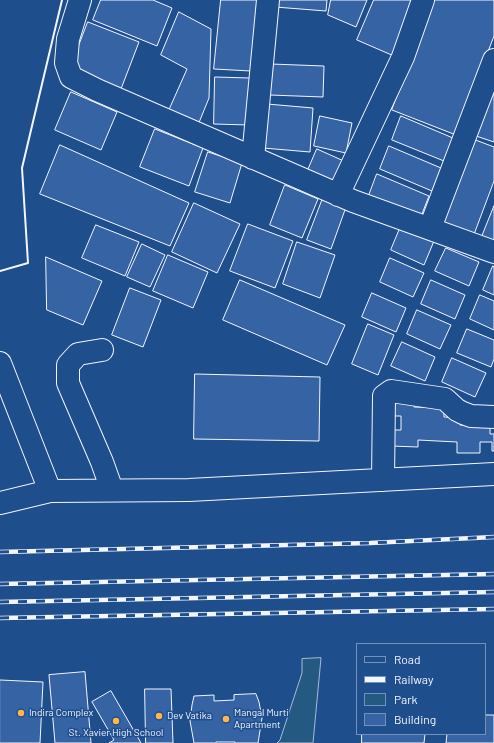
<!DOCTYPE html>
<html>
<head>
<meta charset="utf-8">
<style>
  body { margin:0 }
  #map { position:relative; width:494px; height:743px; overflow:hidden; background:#1f4e8c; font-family:Barlow,sans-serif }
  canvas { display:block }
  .legend { position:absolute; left:356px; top:643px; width:130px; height:92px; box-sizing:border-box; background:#1f4e8c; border:1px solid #7391ba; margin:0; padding:5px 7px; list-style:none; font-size:12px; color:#f2f6ff }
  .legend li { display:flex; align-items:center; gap:8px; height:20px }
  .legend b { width:20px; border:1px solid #7391ba }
</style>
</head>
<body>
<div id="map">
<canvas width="494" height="743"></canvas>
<ul class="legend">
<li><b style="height:5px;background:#1f4e8c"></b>Road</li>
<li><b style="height:5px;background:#f2f6ff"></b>Railway</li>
<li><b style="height:11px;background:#245a82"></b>Park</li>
<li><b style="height:11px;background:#3563a3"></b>Building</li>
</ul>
</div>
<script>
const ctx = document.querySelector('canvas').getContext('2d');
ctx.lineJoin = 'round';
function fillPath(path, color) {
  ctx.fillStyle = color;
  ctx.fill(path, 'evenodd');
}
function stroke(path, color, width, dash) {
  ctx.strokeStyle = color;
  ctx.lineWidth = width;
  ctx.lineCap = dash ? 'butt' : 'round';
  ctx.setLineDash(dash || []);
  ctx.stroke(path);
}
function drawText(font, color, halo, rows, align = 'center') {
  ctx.font = font + ' Barlow,sans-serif';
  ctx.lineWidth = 3;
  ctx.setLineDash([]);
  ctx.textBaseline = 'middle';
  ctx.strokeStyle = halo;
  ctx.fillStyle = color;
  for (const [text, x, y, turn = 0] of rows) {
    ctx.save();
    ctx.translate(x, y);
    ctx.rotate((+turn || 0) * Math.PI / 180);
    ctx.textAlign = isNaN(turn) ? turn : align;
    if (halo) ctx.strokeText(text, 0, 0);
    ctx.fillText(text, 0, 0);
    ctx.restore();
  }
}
const green = new Path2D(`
  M321,658L313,743H277L280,740L302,673V659Z`);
fillPath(green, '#245a82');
stroke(green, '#a8bbd7', 1);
const building = new Path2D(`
  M101,0H153L172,8L157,46L93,20Z
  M221,0H258L251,71L214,69Z
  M276,0H327L326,11L275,7Z
  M331,0H367L356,27L328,15Z
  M374,0H417L394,56L357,40Z
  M434,0H494V36L456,135L392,110Z
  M179,12L211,29L209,98L198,125L167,114L187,69L161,55Z
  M88,22L139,42L121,89L70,69Z
  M271,64L324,66L323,97L270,95Z
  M215,77L250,78L249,125L214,124Z
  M494,87V142L476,136Z
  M71,92L117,112L101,150L55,130Z
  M267,104L313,108L310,152L263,148Z
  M320,116L352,123L346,153L314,146Z
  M401,116L453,138L444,161L392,140Z
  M155,129L203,148L189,186L140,167Z
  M473,139L494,147V181L473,237L441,224Z
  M60,145L189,203L170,246L40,194Z
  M389,146L441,168L432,191L380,169Z
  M317,149L346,162L337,183L308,170Z
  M208,152L242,163L230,203L195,192Z
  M377,174L429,196L420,219L368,198Z
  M285,185L318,199L302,238L270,225Z
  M323,198L346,207L331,249L307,240Z
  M194,203L240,224L217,273L172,252Z
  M494,206V245L481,239Z
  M248,224L293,241L275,288L230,271Z
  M96,225L139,242L125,276L82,258Z
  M401,226L434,241L424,265L391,250Z
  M297,242L335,255L320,298L283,284Z
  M142,244L165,255L150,287L127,277Z
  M446,248L479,262L469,286L435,271Z
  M168,255L208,272L193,308L153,291Z
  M46,257L102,281L83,325L47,310Z
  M390,258L424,273L413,297L380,282Z
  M493,266L494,267V295L483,290Z
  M240,280L345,325L327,365L223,320Z
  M431,280L465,295L455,319L421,304Z
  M130,288L161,300L143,347L112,335Z
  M372,293L406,308L396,332L362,317Z
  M480,295L494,301V330L470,319Z
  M417,310L451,325L440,349L407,334Z
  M368,324L394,335L378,375L352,364Z
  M467,329L494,340V359L491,367L457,353Z
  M402,342L435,357L425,381L391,366Z
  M452,358L486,373L475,397L442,382Z
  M195,374L320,377L319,441L194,439Z
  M391,398H414V407L444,408V417L460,418V425L490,426V434H494V451H492V442H480V453H457V442L418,440V447L391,446L392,430H401V416H390Z
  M85,672L91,743H55L49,675Z
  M0,680L43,682L40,743H0Z
  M145,689H171L173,743H146Z
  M111,691L141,743H109L114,740L92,702Z
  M256,694L259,702L262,718L258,743H235V742H216V743H194L190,721L192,705L194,696L214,695V701L234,700V695Z
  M485,715H494V743H446L447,734H485Z
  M362,734H425L424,743H362Z`);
fillPath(building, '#3563a3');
stroke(building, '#f2f6ff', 1);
const minor = new Path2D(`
  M80,0L68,39L66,63L71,77L97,90L353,201L494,252
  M253,158L268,0
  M338,195L403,57L423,0
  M430,228L494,60
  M102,350L78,354L68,365V383L102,462L112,490
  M0,363L50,491
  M383,480L384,396L391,391L445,399L457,410L463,413L471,416L494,417
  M0,503L50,491L189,490L494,474`);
stroke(minor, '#f2f6ff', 24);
stroke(minor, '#1f4e8c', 22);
const rail = new Path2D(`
  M0,552L370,543L494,537
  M0,584L494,574
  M0,602L494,592
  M0,618L494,609`);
stroke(rail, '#f2f6ff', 4.5);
stroke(rail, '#1f4e8c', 3, [9]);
stroke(new Path2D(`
  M0,271L28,263L22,168L62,0`), '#f2f6ff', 2);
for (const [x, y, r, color] of [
  [21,713,4,"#ffb74d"],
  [159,716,4,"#ffb74d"],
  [226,719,4,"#ffb74d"],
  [116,721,4,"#ffb74d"]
]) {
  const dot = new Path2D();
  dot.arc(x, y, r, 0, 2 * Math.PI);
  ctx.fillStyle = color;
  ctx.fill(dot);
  stroke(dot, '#1f4e8c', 1.5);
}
drawText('10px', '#f2f6ff', '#1f4e8c', [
  ["Indira Complex",29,713],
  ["Mangal Murti",234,713],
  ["Apartment",234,725],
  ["Dev Vatika",167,716],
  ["St. Xavier High School",116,733,"center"]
], 'left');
</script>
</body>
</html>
